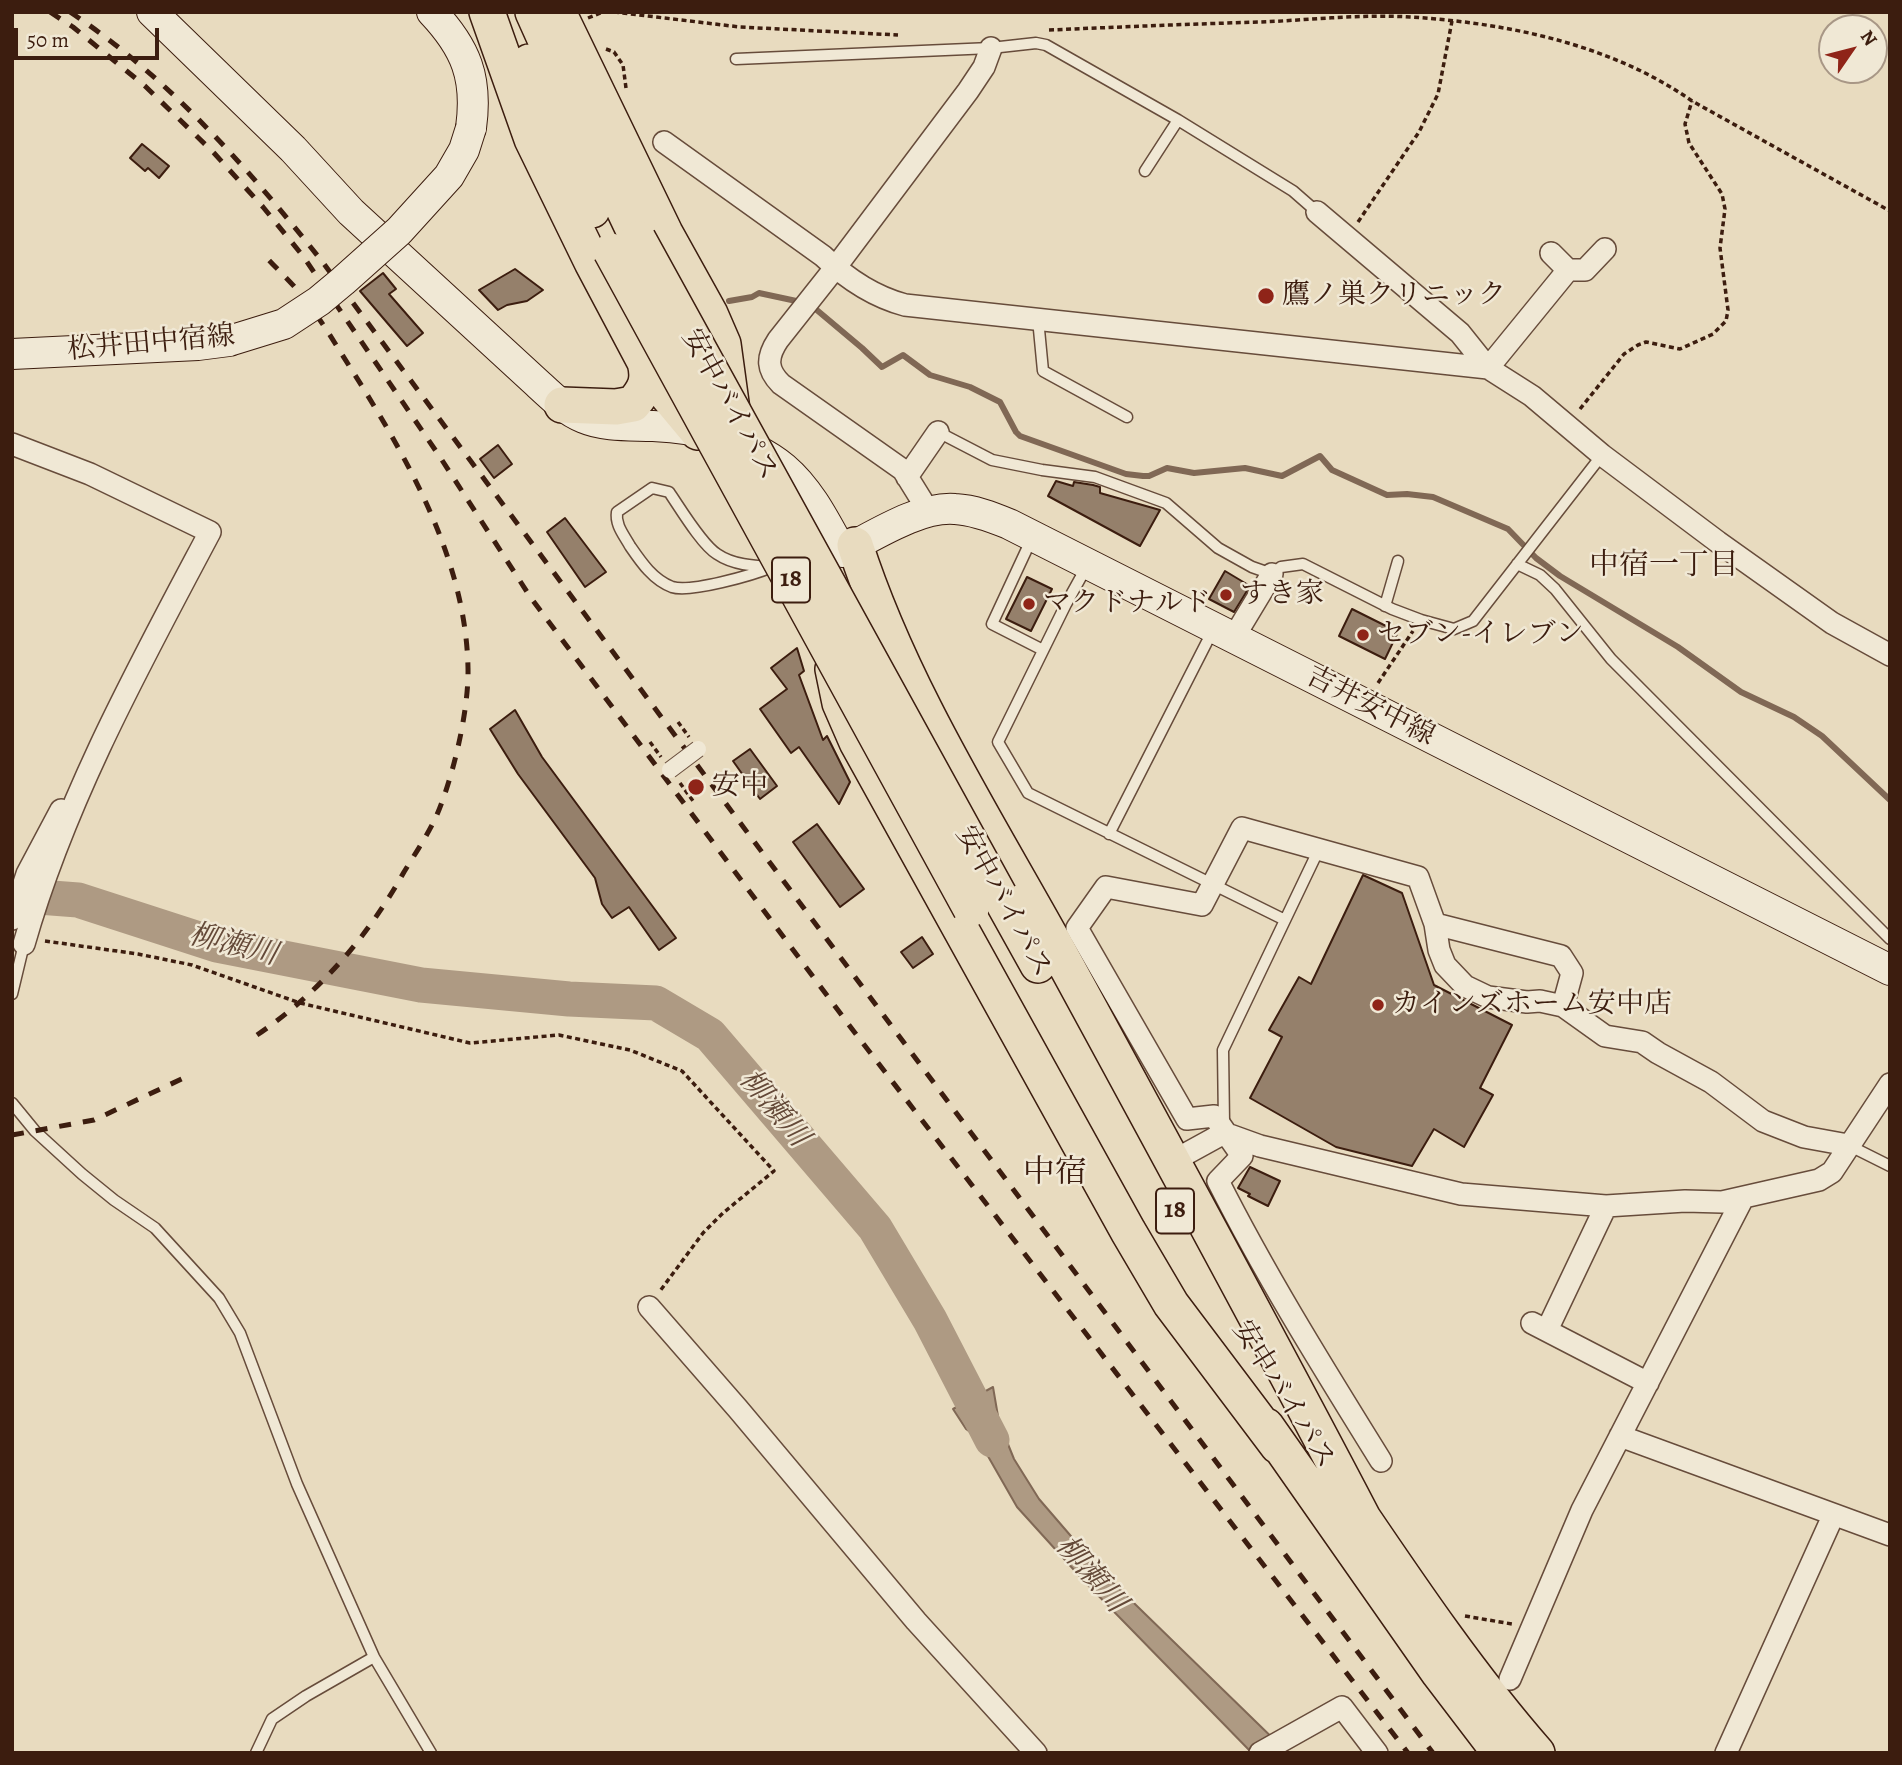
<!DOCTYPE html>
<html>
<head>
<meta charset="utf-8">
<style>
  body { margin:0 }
  #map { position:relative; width:1902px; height:1765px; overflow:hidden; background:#e8dbbf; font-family:Alegreya,serif }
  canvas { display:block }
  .frame { position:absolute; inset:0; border:14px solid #3c1d0f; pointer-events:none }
  .north { position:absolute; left:1818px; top:14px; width:70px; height:70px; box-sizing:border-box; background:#f0e8d5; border:2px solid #a89786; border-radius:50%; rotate:55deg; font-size:19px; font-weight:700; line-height:28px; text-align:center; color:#3c1d0f }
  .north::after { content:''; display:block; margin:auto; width:24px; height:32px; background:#8f2418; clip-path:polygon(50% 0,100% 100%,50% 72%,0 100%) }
  .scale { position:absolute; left:14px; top:28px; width:145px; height:32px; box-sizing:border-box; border:4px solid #3c1d0f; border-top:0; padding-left:9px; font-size:21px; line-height:24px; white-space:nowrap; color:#3c1d0f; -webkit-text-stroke:5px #f0e8d5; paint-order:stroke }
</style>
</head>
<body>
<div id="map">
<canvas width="1902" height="1765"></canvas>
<div class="frame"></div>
<div class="north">N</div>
<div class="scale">50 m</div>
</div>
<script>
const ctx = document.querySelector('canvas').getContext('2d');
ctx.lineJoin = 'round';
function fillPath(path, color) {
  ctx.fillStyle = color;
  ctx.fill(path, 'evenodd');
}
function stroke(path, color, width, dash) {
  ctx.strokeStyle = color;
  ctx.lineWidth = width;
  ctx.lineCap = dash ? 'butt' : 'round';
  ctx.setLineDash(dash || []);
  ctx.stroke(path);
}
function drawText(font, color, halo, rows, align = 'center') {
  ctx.font = font + ' Alegreya,"Noto Serif JP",serif';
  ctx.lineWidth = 5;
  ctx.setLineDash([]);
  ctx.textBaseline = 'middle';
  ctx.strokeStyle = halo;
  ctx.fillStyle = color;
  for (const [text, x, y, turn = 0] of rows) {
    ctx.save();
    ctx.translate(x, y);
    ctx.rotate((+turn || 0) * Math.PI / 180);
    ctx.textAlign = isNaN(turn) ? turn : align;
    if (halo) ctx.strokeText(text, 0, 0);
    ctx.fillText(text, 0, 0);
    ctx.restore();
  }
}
const water = new Path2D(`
  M993,1387L999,1422L1014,1459L1039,1499L1101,1571L1288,1753H1252L1084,1581L1017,1507L977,1437L966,1429L953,1409Z`);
fillPath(water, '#ae9a83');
stroke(water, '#806855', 2);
stroke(new Path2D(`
  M729,301L752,297L759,293L801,302
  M812,306L862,348L882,367L903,355L930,375L970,387L1000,402L1016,432L1020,436L1126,474L1143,476H1149L1167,468L1194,473L1245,468L1282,476L1320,456L1332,470L1387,495L1407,494L1433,497L1508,529L1536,558L1560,576L1678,647L1741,692L1794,717L1822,736L1890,800`), '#806855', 6);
stroke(new Path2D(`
  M12,895L78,900L217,945L421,985L569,999L656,1003L710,1035L875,1228L930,1320L992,1440`), '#ae9a83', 35);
const building = new Path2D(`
  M142,144L169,166L159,178L148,168L145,171L130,158Z
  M515,269L543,290L527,301L507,305L498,310L479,290Z
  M383,273L396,289L389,294L423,333L407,346L360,291Z
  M498,445L512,464L494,478L480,459Z
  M1056,481L1073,486L1074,482L1093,485L1100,487V493L1160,510L1140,546L1048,496Z
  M565,518L606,572L585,587L547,532Z
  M1225,571L1250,586L1234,612L1209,599Z
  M1027,577L1052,589L1031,631L1006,619Z
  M1352,609L1398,632L1385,659L1339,636Z
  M797,648L804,671L799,675L823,740L827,736L850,782L839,804L799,747L791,753L760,709L787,689L771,668Z
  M515,710L542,757L676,938L659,950L629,907L612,918L602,904L595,878L518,774L490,729Z
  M750,749L777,786L760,799L733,761Z
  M817,824L864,889L840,907L793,842Z
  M1363,875L1402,893L1434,985L1512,1025L1480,1088L1493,1095L1464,1147L1434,1129L1412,1166L1336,1147L1250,1098L1282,1037L1269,1030L1299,977L1311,984Z
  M922,937L933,954L913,968L901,952Z
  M1250,1167L1280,1181L1268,1206L1248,1196L1250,1194L1238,1188Z`);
fillPath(building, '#95806b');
stroke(building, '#3c1d0f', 2);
const service = new Path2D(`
  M736,59L991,48L1036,43L1046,45L1178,120L1293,191L1317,212
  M1145,171L1178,120
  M1038,319L1043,371L1127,417
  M938,432L992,460L1042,470L1095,477L1166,503L1218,548L1252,567L1272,574L1281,567L1303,564L1392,609L1421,620L1454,629L1473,621L1602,455
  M652,488L669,492C680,508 702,545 717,554C733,565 754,566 772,567C753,575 690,593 672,587C653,580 641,562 630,546C624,535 615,525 617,512Z
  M1032,538L992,624L1043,650
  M1517,564L1540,575L1555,589L1611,659L1890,939
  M1087,566L1066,604L998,742L1028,793L1285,920
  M1385,606L1398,561
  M1109,834L1213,630
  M12,994L24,944
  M12,1103L35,1131L82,1174L114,1200L155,1228L219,1298L240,1333L297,1484L374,1657L431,1753
  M1224,1123L1223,1050L1319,849
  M1848,1145L1890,1166
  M256,1753L272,1719L306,1696L374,1657`);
const minor = new Path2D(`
  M664,142L823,256C846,278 875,297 905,305L1488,368L1532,396L1602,455L1718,542L1832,623L1890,655
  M1317,212L1460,333L1488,368
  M1568,270H1585L1605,249
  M1488,368L1568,270L1551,253
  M12,444L90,474L210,532C140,664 65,800 24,944
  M907,477L938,432
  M929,512L903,470L781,384C767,370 766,358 778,340L835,268L968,91L984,67L991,48
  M1234,637L1272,574
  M12,919L27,874L61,810
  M1435,924L1561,956L1572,973L1563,1006
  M1173,1161L1224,1133L1260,1146L1461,1194L1606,1206L1685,1201L1722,1202L1819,1180L1832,1172L1890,1084
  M649,1307L738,1409L916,1621L1036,1753
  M1532,1323L1648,1383
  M1547,1330L1606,1206
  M1620,1436L1890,1535
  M1381,1461C1324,1369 1267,1278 1218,1181L1242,1156L1214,1116L1187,1119L1077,928L1106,887L1202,905L1242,828L1418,877L1435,924L1439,950L1445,965L1465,986L1488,997L1527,1002L1540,1001L1563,1006L1605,1036L1642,1042L1658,1053L1711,1082L1763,1121L1804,1137L1848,1145
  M1510,1679L1582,1510L1743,1198
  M1260,1753L1342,1707L1377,1753
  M1726,1753L1833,1516`);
const secondary = new Path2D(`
  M152,12L293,149L351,212L537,383C551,396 566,411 584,418C605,427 631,425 653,426C698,428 749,439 784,468C810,490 826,523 842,552C874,536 919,506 955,509C974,510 992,517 1009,524L1890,970
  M432,12C466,48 478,78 471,128
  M12,354L198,345L229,341`);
const trunk = new Path2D(`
  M487,12L532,139L592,262L645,362L668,396L698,432
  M533,12L582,121L638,239
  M558,12L665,233L710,314L723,344L732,410
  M529,62L592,210
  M562,405L616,407L633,404C645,390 650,381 645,362
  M855,545C900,685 984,817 1055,945C1159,1136 1263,1327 1364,1520
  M833,669L840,703L857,742L1128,1231L1171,1304L1278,1446
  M999,895L1038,965
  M1266,1426L1439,1673L1500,1753
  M1350,1499C1409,1586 1468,1674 1537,1753`);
stroke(service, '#674c3b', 13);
stroke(minor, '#674c3b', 24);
stroke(secondary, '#3c1d0f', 32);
stroke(trunk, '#3c1d0f', 38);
stroke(new Path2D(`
  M614,12L740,27L898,35
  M588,18L603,12
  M1049,30C1120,27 1190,24 1261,22C1310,20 1361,14 1410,17C1507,23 1611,44 1692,101L1890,211
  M606,49L614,52L623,65L626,88
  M1358,222L1419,132L1438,94L1452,21
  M1580,409L1624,354L1638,345L1646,342L1680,349L1713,334L1726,321L1728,310L1720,248L1725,209L1722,194L1689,143L1685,124L1692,101
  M1378,683L1413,631
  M678,722L689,737
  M650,742L661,757
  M680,783L693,801
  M45,941L138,954L192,965L300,1003L470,1043L559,1035L630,1050L682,1071L774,1171L723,1213L703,1233L660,1291
  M1465,1616L1512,1624`), '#3c1d0f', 3.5, [5, 3.5]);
stroke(service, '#f0e8d5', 10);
stroke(minor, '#f0e8d5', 21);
stroke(secondary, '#f0e8d5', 30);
stroke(trunk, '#e8dbbf', 35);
stroke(new Path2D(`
  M50,12L73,27L145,86L214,153L263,207L303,256L440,457L531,598L852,1029L1408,1753
  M70,12C168,77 248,168 321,260L1433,1753
  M257,1035C319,993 367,938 404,872C415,854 427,836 436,817C453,778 469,710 468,668C466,562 410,463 355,375C337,347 320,317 299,292C289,280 277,269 266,257
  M12,1135L94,1120L188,1076`), '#3c1d0f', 5, [12, 12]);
const pedestrianBridge = new Path2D(`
  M670,770L698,749`);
const secondaryBridge = new Path2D(`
  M229,341L284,324L319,301L343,281L399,231L449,176L464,150L471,128`);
const trunkBridge = new Path2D(`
  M638,239L999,895
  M611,251L971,909`);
stroke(pedestrianBridge, '#674c3b', 18, []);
stroke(secondaryBridge, '#3c1d0f', 32, []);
stroke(trunkBridge, '#3c1d0f', 38, []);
stroke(pedestrianBridge, '#f0e8d5', 16);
stroke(secondaryBridge, '#f0e8d5', 30);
stroke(trunkBridge, '#e8dbbf', 35);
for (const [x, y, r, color] of [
  [1266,296,9,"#8f2418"],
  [1226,595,7,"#8f2418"],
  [1029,604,7,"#8f2418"],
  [1363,635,7,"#8f2418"],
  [696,787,9,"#8f2418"],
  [1378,1005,7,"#8f2418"]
]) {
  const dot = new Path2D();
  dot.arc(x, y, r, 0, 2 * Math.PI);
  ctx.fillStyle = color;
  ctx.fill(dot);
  stroke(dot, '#f0e8d5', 2.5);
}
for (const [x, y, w] of [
  [791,580,38],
  [1175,1211,38]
]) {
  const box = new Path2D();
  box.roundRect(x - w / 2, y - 22.5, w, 45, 5);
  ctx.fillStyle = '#f0e8d5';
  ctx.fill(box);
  stroke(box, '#3c1d0f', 2);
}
drawText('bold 26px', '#3c1d0f', null, [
  ["18",791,580],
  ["18",1175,1211]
]);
drawText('28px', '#3c1d0f', '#f0e8d5', [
  ["鷹ノ巣クリニック",1282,296],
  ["すき家",1240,595],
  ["マクドナルド",1043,604],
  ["セブン-イレブン",1377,635],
  ["安中",712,787],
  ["カインズホーム安中店",1392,1005]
], 'left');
drawText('28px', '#3c1d0f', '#f0e8d5', [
  ["松井田中宿線",151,344,-5],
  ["安中バイパス",729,405,61],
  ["吉井安中線",1370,707,27],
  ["安中バイパス",1003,902,61],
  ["安中バイパス",1283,1395,58]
]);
drawText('30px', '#3c1d0f', '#f0e8d5', [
  ["中宿一丁目",1664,567]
]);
drawText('italic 30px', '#644938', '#f0e8d5', [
  ["柳瀬川",233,946,14],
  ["柳瀬川",773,1109,50],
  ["柳瀬川",1090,1575,49]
]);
drawText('32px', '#3c1d0f', '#f0e8d5', [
  ["中宿",1055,1174]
]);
</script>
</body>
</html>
